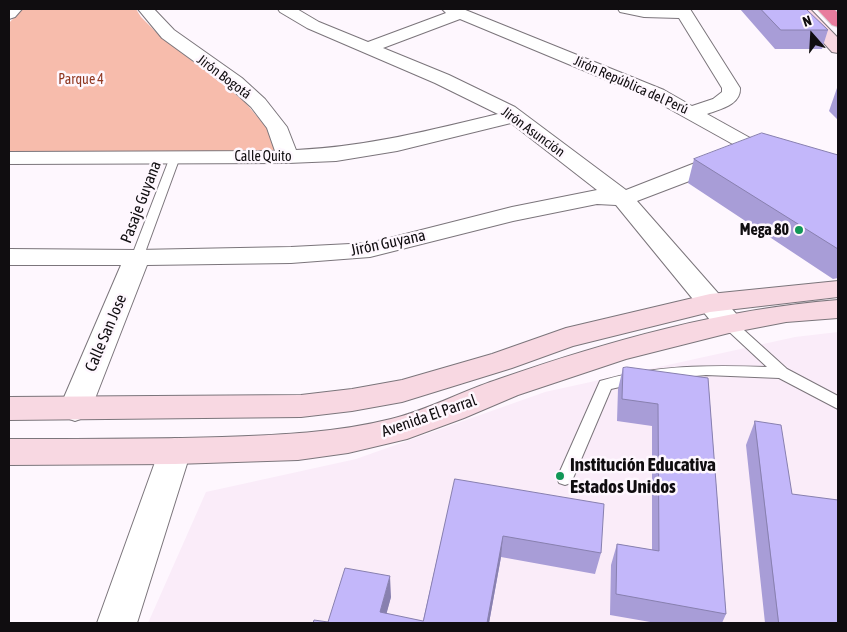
<!DOCTYPE html>
<html>
<head>
<meta charset="utf-8">
<style>
  body { margin:0 }
  #map { position:relative; width:847px; height:632px; overflow:hidden; background:#fef7fe; font-family:"Asap Condensed",sans-serif }
  canvas { display:block }
  .frame { position:absolute; inset:0; border:10px solid #100d10; pointer-events:none }
  .north { position:absolute; left:787px; top:10px; width:50px; height:50px; -webkit-text-stroke:4px #fef7fe; paint-order:stroke; rotate:341deg; font-size:14px; font-weight:700; line-height:20px; text-align:center; color:#100d10 }
  .north::after { content:''; display:block; margin:auto; width:18px; height:22px; background:#100d10; clip-path:polygon(50% 0,100% 100%,50% 72%,0 100%) }
</style>
</head>
<body>
<div id="map">
<canvas width="847" height="632"></canvas>
<div class="frame"></div>
<div class="north">N</div>
</div>
<script>
const ctx = document.querySelector('canvas').getContext('2d');
ctx.lineJoin = 'round';
function fillPath(path, color) {
  ctx.fillStyle = color;
  ctx.fill(path, 'evenodd');
}
function stroke(path, color, width, dash) {
  ctx.strokeStyle = color;
  ctx.lineWidth = width;
  ctx.lineCap = dash ? 'butt' : 'round';
  ctx.setLineDash(dash || []);
  ctx.stroke(path);
}
function drawText(font, color, halo, rows, align = 'center') {
  ctx.font = font + ' "Asap Condensed",sans-serif';
  ctx.lineWidth = 5;
  ctx.setLineDash([]);
  ctx.textBaseline = 'middle';
  ctx.strokeStyle = halo;
  ctx.fillStyle = color;
  for (const [text, x, y, turn = 0] of rows) {
    ctx.save();
    ctx.translate(x, y);
    ctx.rotate((+turn || 0) * Math.PI / 180);
    ctx.textAlign = isNaN(turn) ? turn : align;
    if (halo) ctx.strokeText(text, 0, 0);
    ctx.fillText(text, 0, 0);
    ctx.restore();
  }
}
fillPath(new Path2D(`
  M838,332V623H148L206,492L356,459L545,392L795,337Z`), '#faecf9');
fillPath(new Path2D(`
  M22,9H136L141,17L159,35L244,101L266,127L276,152L9,153V23Z`), '#f7bcac');
const lane = new Path2D(`
  M175,154L180,157L143,258L141,261H133L131,258L170,157Z
  M729,319L734,321L787,369L838,396V409L779,378L706,375L650,380L611,389L571,483L565,485L559,483L557,478L600,381C655,365 710,365 767,367L724,327L722,324L724,321Z`);
const street = new Path2D(`
  M9,9H22L15,17L9,19Z
  M138,9H154L174,30L242,78L265,99L287,127L296,150C366,147 431,130 498,114L435,83L307,28L280,12L278,9H297L319,22L368,42L446,13L442,9H463L664,90L692,106L713,99L722,92V88L679,18L644,17L620,12L618,9H690L740,88C741,105 720,109 707,114L761,144L838,166V180L747,152L650,98L460,19L383,48L449,75L515,107L626,190L718,154L726,153L734,154L737,159L734,164L637,201L739,317L743,324L739,331L729,333L719,331L616,205L597,204L513,221L370,257L291,263L147,265L91,409L86,417L75,421L64,417L59,409L121,265H9V249L137,250L291,247L370,243L512,207L597,190L511,123L397,151L336,161L288,163L9,164V152L275,151L267,128L251,107L228,86L162,38Z
  M175,438L187,442L191,451L137,623H97L159,451L163,442Z`);
const secondary = new Path2D(`
  M793,9H810L838,38V53L832,52Z
  M838,281V297L710,312L573,346L512,368L402,402L352,411L301,417L9,420V397L301,395L352,389L402,380L492,354L566,328L710,294Z
  M838,300V318L786,322L729,333L626,359L518,395L464,418L407,439L348,453L298,460L175,464L9,465V439C80,439 151,439 222,437C279,435 335,433 391,419C428,410 462,391 499,379C608,341 722,309 838,300Z`);
const highway = new Path2D(`
  M817,9H834L838,13V27L832,25Z`);
stroke(lane, '#7b757b', 2);
stroke(street, '#7b757b', 2);
stroke(secondary, '#7b757b', 2);
stroke(highway, '#d9d8d9', 2);
fillPath(lane, '#fff');
fillPath(street, '#fff');
fillPath(secondary, '#f8d8e2');
fillPath(highway, '#e87c9d');
fillPath(new Path2D(`
  M740,9H806L828,30L822,49H775Z
  M837,88H838V120L829,111Z
  M838,155V278L833,279L688,183L694,159Z
  M623,368L708,378L726,614L722,623H656L610,615L611,565L617,544L652,550V426L617,421L618,389Z
  M755,421L792,494L838,623H765L746,445Z
  M455,479L601,553L595,574L501,557L489,623L328,622L391,597L386,614L423,621Z`), '#a89dd7');
fillPath(new Path2D(`
  M503,536L501,557L489,623H487Z
  M390,576L391,597L384,623L380,612Z`), '#8880af');
const building = new Path2D(`
  M761,9H806L828,30H781Z
  M762,133L838,155V249L694,159Z
  M627,367L708,378L726,614L616,594L617,544L659,551L658,404L622,399L623,368Z
  M755,421L781,425L792,494L838,500V623H779Z
  M455,479L604,504L601,553L503,536L487,623H313L314,620L328,622L345,568L390,576L380,612L423,621Z`);
fillPath(building, '#c3b7fa');
stroke(building, '#8880af', 1);
for (const [x, y, r, color] of [
  [799,230,5,"#119757"],
  [560,476,5,"#119757"]
]) {
  const dot = new Path2D();
  dot.arc(x, y, r, 0, 2 * Math.PI);
  ctx.fillStyle = color;
  ctx.fill(dot);
  stroke(dot, '#fef7fe', 2);
}
drawText('14px', '#100d10', '#fef7fe', [
  ["Jirón Bogotá",224,77,37],
  ["Jirón República del Perú",631,85,24],
  ["Jirón Asunción",533,132,36],
  ["Calle Quito",263,157]
]);
drawText('14px', '#903821', '#fef7fe', [
  ["Parque 4",81,80]
]);
drawText('16px', '#100d10', '#fef7fe', [
  ["Pasaje Guyana",141,202,-69],
  ["Jirón Guyana",388,243,-12],
  ["Calle San Jose",106,333,-67],
  ["Avenida El Parral",429,416,-19]
]);
drawText('bold 16px', '#100d10', '#fef7fe', [
  ["Mega 80",789,230]
], 'right');
drawText('bold 19px', '#100d10', '#fef7fe', [
  ["Institución Educativa",570,465],
  ["Estados Unidos",570,487]
], 'left');
</script>
</body>
</html>
